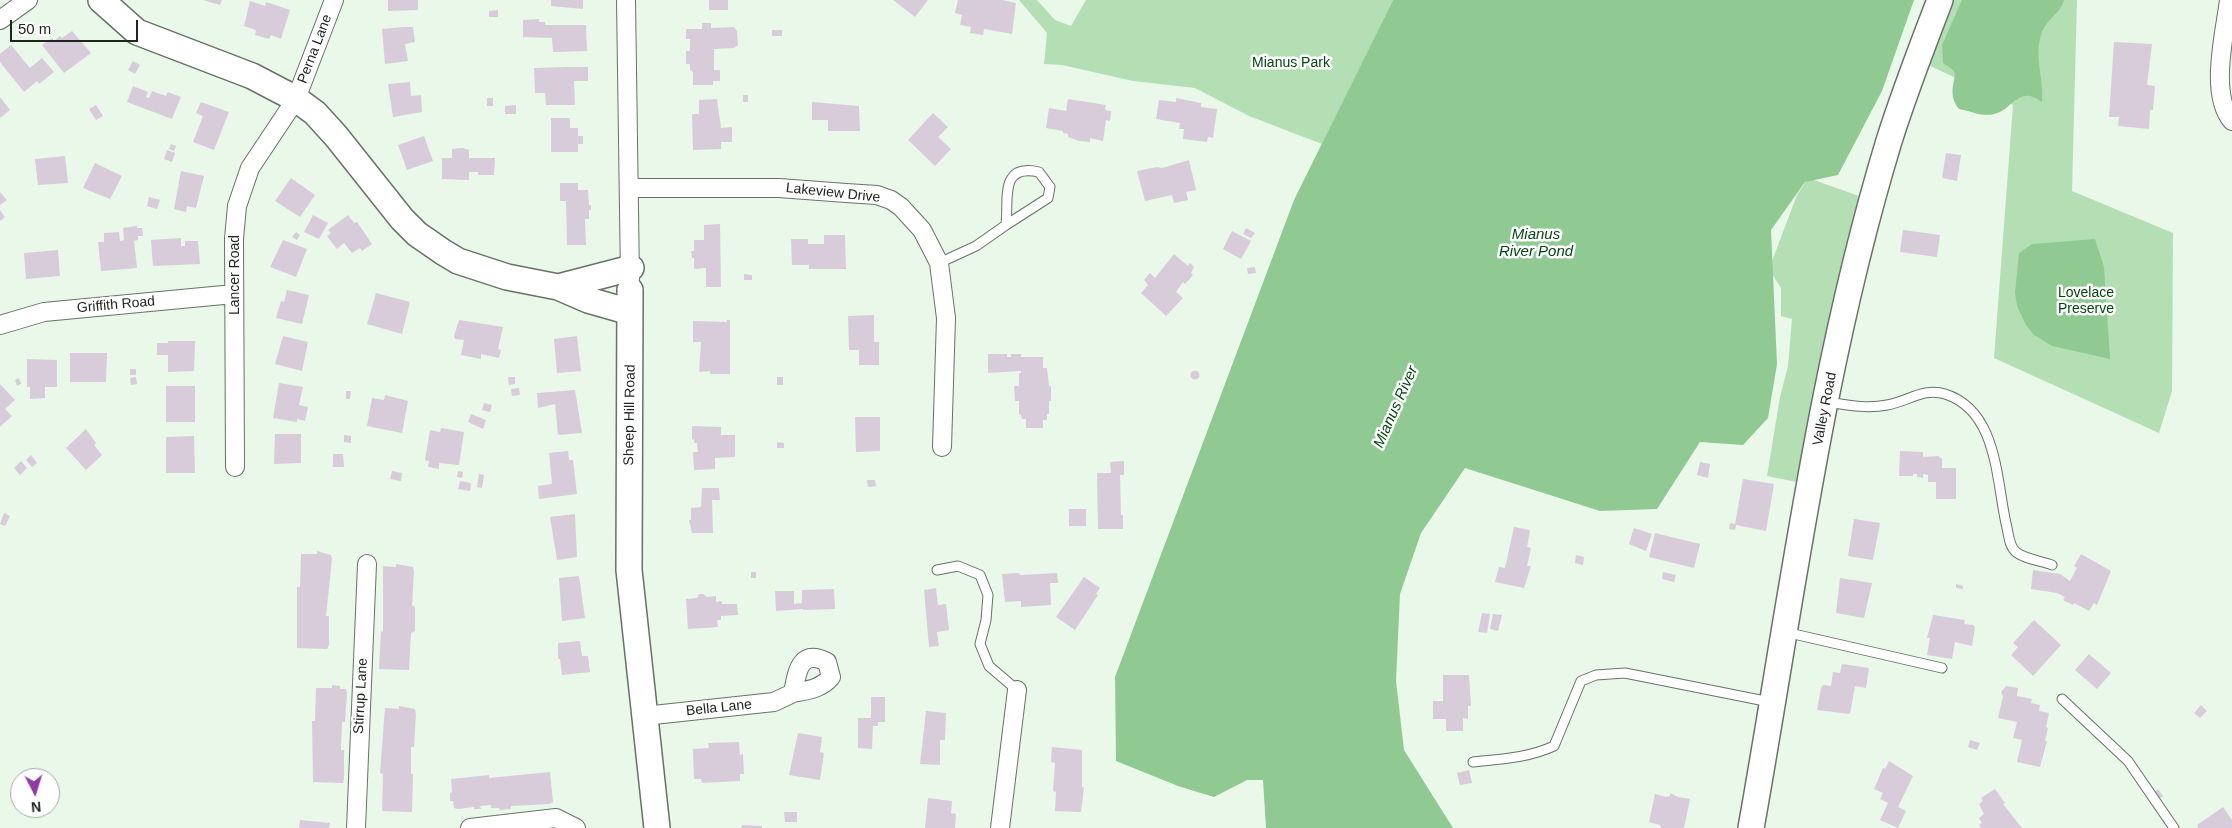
<!DOCTYPE html>
<html>
<head>
<meta charset="utf-8">
<style>
  body { margin:0 }
  #map { position:relative; width:2232px; height:828px; overflow:hidden; background:#e9f8e9; font-family:Helvetica,sans-serif }
  canvas { display:block }
  .north { position:absolute; left:10px; top:768px; width:50px; height:50px; box-sizing:border-box; background:#fff; border:1px solid #a6a8a6; border-radius:50%; rotate:175deg; font-size:14px; font-weight:700; line-height:20px; text-align:center; color:#202520 }
  .north::after { content:''; display:block; margin:auto; width:18px; height:22px; background:#903aa7; clip-path:polygon(50% 0,100% 100%,50% 72%,0 100%) }
  .scale { position:absolute; left:10px; top:20px; width:128px; height:22px; box-sizing:border-box; border:2px solid #202520; border-top:0; padding-left:6px; font-size:15px; line-height:18px; white-space:nowrap; color:#202520; -webkit-text-stroke:4px #fff; paint-order:stroke }
</style>
</head>
<body>
<div id="map">
<canvas width="2232" height="828"></canvas>
<div class="north">N</div>
<div class="scale">50 m</div>
</div>
<script>
const ctx = document.querySelector('canvas').getContext('2d');
ctx.lineJoin = 'round';
function fillPath(path, color) {
  ctx.fillStyle = color;
  ctx.fill(path, 'evenodd');
}
function stroke(path, color, width, dash) {
  ctx.strokeStyle = color;
  ctx.lineWidth = width;
  ctx.lineCap = dash ? 'butt' : 'round';
  ctx.setLineDash(dash || []);
  ctx.stroke(path);
}
function drawText(font, color, halo, rows, align = 'center') {
  ctx.font = font + ' Helvetica,sans-serif';
  ctx.lineWidth = 5;
  ctx.setLineDash([]);
  ctx.textBaseline = 'middle';
  ctx.strokeStyle = halo;
  ctx.fillStyle = color;
  for (const [text, x, y, turn = 0] of rows) {
    ctx.save();
    ctx.translate(x, y);
    ctx.rotate((+turn || 0) * Math.PI / 180);
    ctx.textAlign = isNaN(turn) ? turn : align;
    if (halo) ctx.strokeText(text, 0, 0);
    ctx.fillText(text, 0, 0);
    ctx.restore();
  }
}
fillPath(new Path2D(`
  M1019,0H1037L1055,20L1071,26L1086,0H1393L1322,144L1249,116L1195,88L1133,81L1062,65L1044,64L1047,33Z
  M1952,0H2077L2072,191L2173,233L2172,391L2159,433L1994,358L2013,105L1924,63Z
  M1808,178L1862,197L1802,483L1767,476L1780,397L1788,366L1792,319L1781,316V288L1769,269L1797,195Z`), '#b4dfb4');
fillPath(new Path2D(`
  M1393,0H1914L1882,91L1838,175L1805,182L1771,230L1777,364L1768,418L1743,445L1700,442L1657,509L1600,511L1465,468L1421,533L1400,594L1396,681L1404,750L1453,828H1266L1263,780H1247L1214,797L1178,786L1116,761L1115,677L1294,200Z
  M1962,0H2064C2060,15 2044,19 2040,39C2035,57 2044,82 2042,102C2018,84 2013,110 1994,114C1981,117 1971,111 1959,109C1945,91 1959,78 1953,70C1951,68 1946,65 1943,63L1942,45Z
  M2095,239L2104,267L2110,359L2052,346L2034,335L2026,325L2017,306L2015,293L2019,253L2032,244Z`), '#90ca92');
fillPath(new Path2D(`
  M203,0H222L220,5Z
  M388,0H418V10L388,11Z
  M551,0H583V9L551,6Z
  M709,0H728V10H709Z
  M893,0H928L915,17Z
  M958,0H1002L1016,3L1012,34L984,29L983,35L970,33L971,27L960,25L962,15L955,13Z
  M250,1L265,6L266,2L290,10L281,39L271,35L269,39L255,35L256,30L244,26Z
  M498,10V17H489V11Z
  M539,19V22H545V25H586L587,51L553,52L552,38L523,37V20Z
  M702,23H711V28L734,27L737,31L738,45L734,48L714,49V70H720V81H713V85H693V72L690,70V64H686V51H690V39H686V29H702Z
  M403,27H413L415,42L405,44L408,61L385,64L382,29Z
  M772,30H782V36H772Z
  M72,31L91,53L64,73L42,45L52,38L54,41L60,36L62,38Z
  M2114,42L2152,44L2147,85L2155,86L2153,110H2150L2149,129L2118,126L2119,117H2109Z
  M11,45L30,68L42,58L54,72L39,84L37,81L24,92L0,62V54Z
  M133,61L140,65L135,74L128,70Z
  M567,67H588V81H574L575,105H546L545,93H535L534,68Z
  M410,82L411,96L421,95L422,112L393,117L388,84Z
  M133,86L148,92L146,97L149,98L152,91L166,96L168,92L181,97L172,119L127,102Z
  M743,95H748V102H743Z
  M0,97L10,110L0,118Z
  M487,98H493V106H487Z
  M1176,98L1201,103V107L1217,109L1213,138L1208,137L1207,142L1183,139L1184,129H1179L1180,123L1156,119L1159,100L1176,102Z
  M717,99L721,128L732,127V142H721V149L693,150L692,114H699V100Z
  M1068,99L1106,105L1105,110L1111,111L1110,121L1106,120L1103,141L1090,138V142L1079,141L1068,137V134L1063,133V131L1046,128L1049,108L1066,111Z
  M201,102L229,112L214,150L193,142L203,116L196,113Z
  M812,102L859,106L860,131H828V120H812Z
  M96,105L103,116L96,120L89,109Z
  M516,105V114H505V106Z
  M933,113L948,127L938,137L951,149L935,166L908,140Z
  M551,118H570V128H578V136H583V144H578V152H551Z
  M424,136L433,161L407,170L398,145Z
  M171,144L176,146L174,151L169,149Z
  M463,148L469,150V158H495L494,175H478V172H469V180L442,179V158H452V149Z
  M167,150L175,153L172,162L164,159Z
  M1946,153L1961,155L1957,181L1942,178Z
  M65,156L68,183L38,185L35,159Z
  M1189,160L1196,190L1186,192L1188,200L1174,203L1172,195L1145,201L1137,171L1157,167L1162,168Z
  M95,163L122,176L110,199L83,188Z
  M181,171L204,176L196,208L187,206L186,212L174,209Z
  M291,178L315,195L300,217L275,201Z
  M560,183H578V190H588L589,205H591V210H589V219H585L586,245H567L566,201H560Z
  M0,192L7,200L0,205Z
  M149,197L160,200L157,209L147,206Z
  M0,210L5,217L0,221Z
  M313,215L328,223L319,239L304,232Z
  M348,215L354,223L357,222L372,244L362,251L360,248L352,253L344,243L337,249L327,236L331,233L328,230Z
  M720,224L721,287H706V268L694,269V258H692L691,251H694V240H704V225Z
  M137,226V228H142L143,236H138V240L134,241L137,268L101,271L98,242H104V233L119,232L120,241L124,240L123,228Z
  M1246,228L1255,233L1251,238L1243,234Z
  M1903,230L1940,235L1937,257L1900,252Z
  M1232,231L1251,241L1241,259L1223,249Z
  M296,232L300,235L297,240L292,237Z
  M824,235H845L846,269H809V265H792L791,239H808V244H824Z
  M181,238V246H185V241H198L200,264L153,266L151,240Z
  M283,240L307,249L296,277L270,267Z
  M58,250L60,276L26,279L24,253Z
  M1174,254L1188,266L1190,263L1194,267L1191,273L1193,275L1185,284L1183,282L1176,292L1183,298L1166,316L1141,293L1148,285L1144,280L1150,273L1155,278Z
  M1255,267L1256,273L1248,274L1247,268Z
  M744,274L752,275V280H744Z
  M287,290L309,295L302,324L276,318L281,301L284,302Z
  M376,293L410,302L402,334L367,324Z
  M874,315V342H879V365H859V350H849L848,316Z
  M459,320L503,327L498,349L501,350L499,358L481,354V359L461,355L464,340L455,339L454,336Z
  M727,320H730V374H710V371L699,372L701,342H693V321L727,322Z
  M283,336L308,342L302,371L275,364Z
  M577,336L581,371L557,373L554,339Z
  M168,341H195L194,371L168,372V355H157V343H168Z
  M70,353H107L106,382H70Z
  M988,354H1007V357H1011V354H1021V357H1043V368H1047L1049,386H1051V401H1049V414H1047V420H1043V428H1026V419H1022L1021,415L1019,414V401H1015L1014,386H1019V373H1021V371L988,373Z
  M27,359L57,360V387H45V398L30,399V387H27Z
  M130,369H136V375H130Z
  M1190.5 375a4.5 4.5 0 1 1 9 0a4.5 4.5 0 1 1-9 0Z
  M136,377L137,384L131,385L130,378Z
  M508,377H515V384L509,385Z
  M777,377H783V385H777Z
  M19,378L21,384L17,386L15,380Z
  M279,383L303,387L299,405L308,407L305,421L297,419V422L273,418Z
  M0,384L15,400L5,409L12,416L0,427Z
  M166,386H195V422H166Z
  M519,388L520,395L512,396L511,389Z
  M575,390L582,433L558,435L555,404L538,408L537,393Z
  M346,391H351L350,399H346Z
  M385,395L408,401L402,433L367,426L372,398L384,400Z
  M484,403L492,405L490,412L482,410Z
  M471,414L486,420L483,429L468,422Z
  M855,417H880V451L856,452Z
  M692,426L721,427V435H735V457L715,458V469L694,470L693,452H698L697,443H694V439L692,440Z
  M441,428L464,432L459,465L439,463V469L428,467L429,461L425,460L430,430L440,432Z
  M86,429L96,443L94,445L102,455L86,470L66,448Z
  M275,434H301V463L274,464Z
  M344,435L351,436V443L344,442Z
  M194,436L195,473H166V437Z
  M777,442L784,443V448H777Z
  M568,451L569,460H573L577,494L539,499L538,486L552,484L549,453Z
  M1900,451L1923,452V457L1938,456L1942,459V468H1956V499H1936V482H1928V475L1923,474V478L1917,477V474H1913V476H1899Z
  M333,454H343L344,467H333Z
  M31,455L37,463L32,467L26,460Z
  M21,461L27,468L20,475L14,468Z
  M1124,461V475H1120L1121,515H1123V529H1098L1097,473H1111L1110,462Z
  M1700,462L1710,464L1708,478L1697,475Z
  M392,471L402,473L401,481L390,479Z
  M458,471L463,472L462,478L457,477Z
  M479,474L484,475L482,488L477,487Z
  M1743,479L1774,484L1766,531L1736,525L1735,530L1729,529L1730,523L1735,524Z
  M867,480H875L876,486L868,487Z
  M460,481L471,483L470,491L458,489Z
  M702,488H719L720,500H712L713,533H692L689,520H691V508L701,507Z
  M1069,509H1086V526H1069Z
  M4,513L10,516L5,526L0,524Z
  M575,514L577,557L557,560L550,517Z
  M1854,519L1880,523L1873,560L1848,556Z
  M1514,527L1530,530L1527,547L1531,548L1527,566H1531L1524,588L1495,582L1499,567L1505,568Z
  M1634,528L1652,534L1646,551L1629,544Z
  M1655,533L1700,544L1694,568L1649,557Z
  M317,551L331,555L332,559L326,616H329V645L327,649L297,648V587H300L301,554H317Z
  M2081,554L2111,571L2097,605L2094,603L2089,611L2074,603L2073,605L2063,600L2065,597L2057,593L2031,589L2033,570L2060,574L2070,581L2077,568L2074,566Z
  M1576,555L1584,557L1583,565L1575,563Z
  M396,564L413,567L414,572L412,605L415,607V631L411,633L409,670L379,669L381,631L383,632V566L396,567Z
  M751,572H756V578H751Z
  M1663,572L1676,575L1674,582L1662,579Z
  M1019,573L1020,575L1057,573L1058,583H1050L1051,605L1021,607V601L1005,602L1002,574Z
  M579,576L585,618L562,621L559,578Z
  M1084,577L1100,588L1096,594L1098,595L1075,630L1056,617Z
  M1840,578L1872,583L1864,618L1836,613Z
  M1956,584L1963,586V589L1956,588Z
  M936,588L938,605L946,604L949,630L937,632L939,646L929,647L924,590Z
  M834,589L835,609L803,610V609L776,611L775,591H794V604L802,603V590Z
  M699,594H703L707,597L716,596V602L722,601V604H737L738,615L721,616V620H717L718,627L688,629L686,599L697,598Z
  M1482,613L1490,614L1487,633L1478,632Z
  M1493,614L1502,615L1498,631L1490,629Z
  M1933,615L1965,620L1964,624L1973,625L1975,627L1972,646L1955,642L1952,659L1927,655L1930,638H1927Z
  M2034,620L2061,645L2033,676L2011,655L2018,647L2013,643Z
  M580,641L582,656H588L590,672L562,675L560,659H558V643Z
  M2089,654L2111,673L2097,689L2075,670Z
  M1842,664L1869,668L1866,688L1855,686L1850,714L1817,710L1821,688L1823,685L1831,686L1833,672L1840,673Z
  M1443,675H1469L1471,706H1468V719L1463,718V731H1446V719H1433V701H1443Z
  M332,685L340,686V689H346L347,693L345,722H342L341,748V750H344V779L343,783L313,782L312,721H315L316,688H332Z
  M2006,686L2018,688L2017,696L2032,699L2031,703L2040,705L2039,711L2049,713L2046,727L2048,728L2045,741H2047L2040,767L2017,762L2022,740L2013,738L2017,722L1998,718L2003,696L2001,692Z
  M871,697H885V722H878V726H873L872,749L858,748V718H871Z
  M2201,705L2207,711L2200,718L2194,713Z
  M399,706L415,709L416,714L414,747H411V774H413L412,812L382,811L383,774L380,773L385,708L399,709Z
  M926,711L946,713L945,740H940V765L920,764Z
  M798,733L822,737L820,752L824,753L820,780L789,775Z
  M1970,740L1980,743L1977,750L1968,747Z
  M739,742L740,755L743,754L744,774H740V781L702,783L701,779H694L693,749L709,748L708,743Z
  M1052,747L1082,750V787H1084L1081,812L1055,811L1056,792L1053,791L1055,763L1051,762Z
  M1889,761L1913,776L1898,807L1906,811L1898,828L1880,820L1888,803L1880,799L1883,793L1874,789L1883,768L1885,769Z
  M1469,770L1472,783L1460,785L1457,773Z
  M550,772L553,802L549,804L511,806V809L500,810L499,808H491V805L480,806L481,809H474V807L458,809L454,808L453,801H450V793L452,792L451,779L489,775V778Z
  M1995,789L2005,803L2003,804L2022,828H1981L1979,825L1982,823L1979,818L1984,814L1979,804L1983,801L1981,798Z
  M2158,789L2163,796L2159,799L2154,792Z
  M1670,793L1678,797L1690,799L1684,828H1661L1660,825L1649,822L1655,794L1666,797L1670,796Z
  M928,798L952,801L951,813L956,814L955,828H925Z
  M2223,807L2232,820V828H2198L2197,825Z
  M784,812H797V822H785Z
  M300,820L330,823L329,828H299Z
  M742,825L762,826V828H741Z`), '#d8ccdb');
const lane = new Path2D(`
  M939,263L976,246L1006,225C1009,199 999,163 1039,172L1050,187L1048,198L1006,225
  M1827,402C1847,405 1867,409 1887,405C1907,402 1924,387 1945,394C1999,411 1996,483 2007,528C2009,536 2009,546 2016,552C2024,559 2042,561 2052,565
  M937,570L958,566L980,575L988,595L986,620L980,644L989,666L1017,690
  M1785,632L1942,668
  M2062,699L2128,761L2174,828
  M1473,762C1501,759 1528,758 1554,746L1581,681L1596,675L1625,673L1770,702`);
const street = new Path2D(`
  M626,0L630,279
  M2229,0C2225,33 2209,94 2232,121
  M0,20L28,0
  M630,188H779L846,193L877,195L891,200L901,207L922,230L939,263L946,318L942,447
  M0,325L44,312L234,294
  M235,467L234,239L237,206L250,168L296,99L334,0
  M644,716L774,702L793,693C797,673 799,648 827,662L831,677C821,689 808,690 793,693
  M356,828L367,564
  M470,828L556,818L576,828
  M1000,828L1017,690`);
const secondary = new Path2D(`
  M101,0L137,32L252,76L296,99L315,113L336,136L402,219L417,234L443,252L458,261L507,277L558,287L588,300L630,312
  M558,287L631,268
  M630,290L629,570L657,828
  M1751,828C1792,598 1821,364 1889,141C1904,93 1922,47 1940,0`);
stroke(lane, '#667366', 11);
stroke(street, '#667366', 20);
stroke(secondary, '#667366', 28);
stroke(lane, '#fff', 9);
stroke(street, '#fff', 18);
stroke(secondary, '#fff', 25);
drawText('14px', '#202520', '#fff', [
  ["Perna Lane",315,49,-69],
  ["Lakeview Drive",833,193,6],
  ["Lancer Road",235,275,-90],
  ["Griffith Road",116,305,-5],
  ["Valley Road",1825,409,-79],
  ["Sheep Hill Road",630,415,-89],
  ["Stirrup Lane",361,696,-87],
  ["Bella Lane",719,708,-6]
]);
drawText('14px', '#034510', '#fff', [
  ["Mianus Park",1291,63],
  ["Lovelace",2086,293],
  ["Preserve",2086,309]
]);
drawText('italic 15px', '#044611', '#fff', [
  ["Mianus",1536,235],
  ["River Pond",1536,252],
  ["Mianus River",1396,407,-66]
]);
</script>
</body>
</html>
